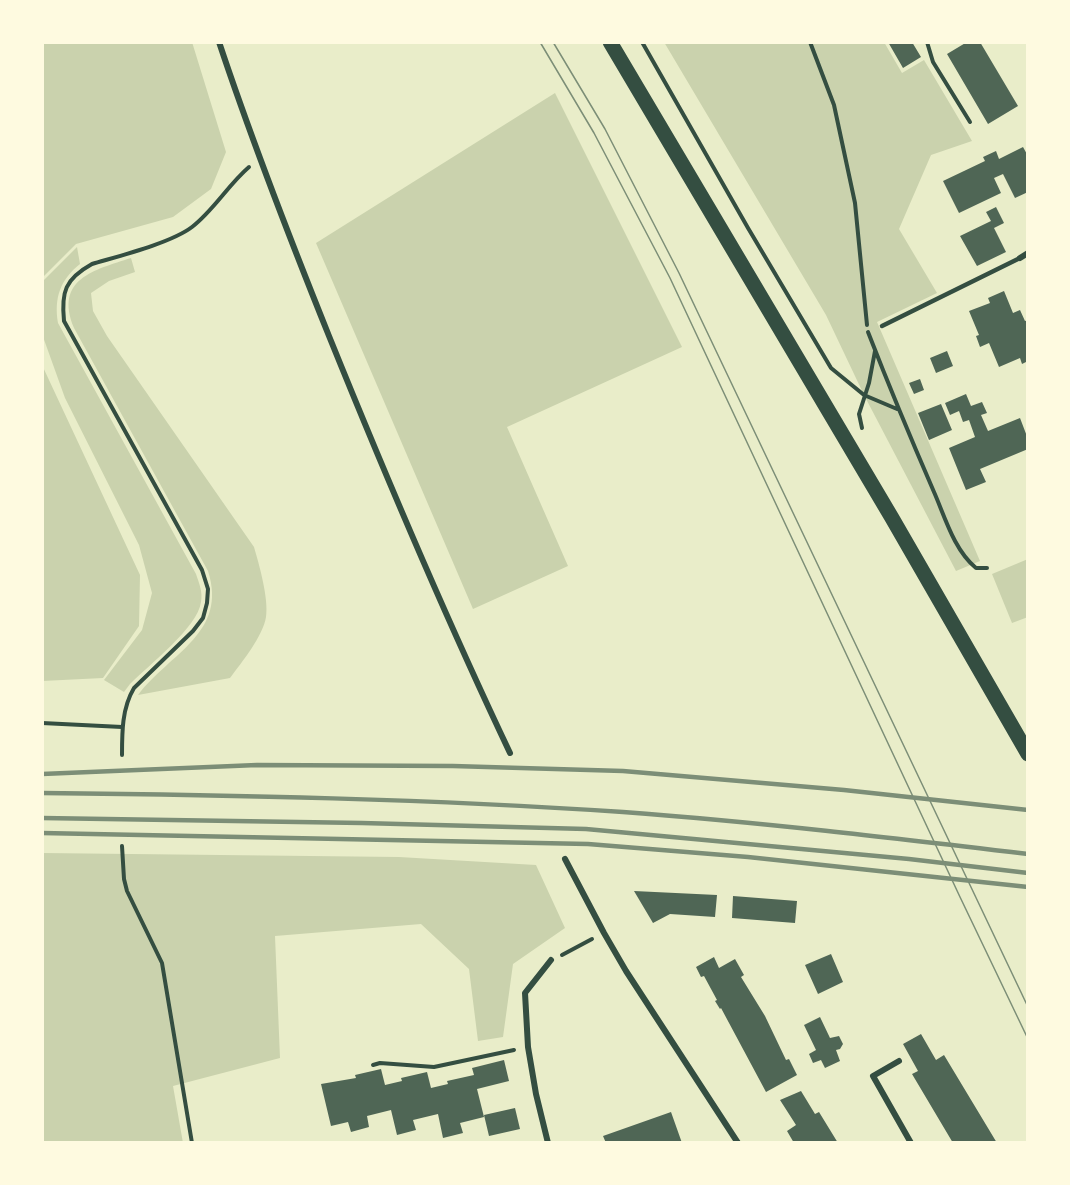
<!DOCTYPE html>
<html>
<head>
<meta charset="utf-8">
<style>
  body { margin:0 }
  #map { position:relative; width:1070px; height:1185px; overflow:hidden; background:#e9edc9; font-family:Lato,sans-serif }
  canvas { display:block }
  .frame { position:absolute; inset:0; border:44px solid #fefae0; pointer-events:none }
</style>
</head>
<body>
<div id="map">
<canvas width="1070" height="1185"></canvas>
<div class="frame"></div>
</div>
<script>
const ctx = document.querySelector('canvas').getContext('2d');
ctx.lineJoin = 'round';
function fillPath(path, color) {
  ctx.fillStyle = color;
  ctx.fill(path, 'evenodd');
}
function stroke(path, color, width, dash) {
  ctx.strokeStyle = color;
  ctx.lineWidth = width;
  ctx.lineCap = dash ? 'butt' : 'round';
  ctx.setLineDash(dash || []);
  ctx.stroke(path);
}
fillPath(new Path2D(`
  M42,42H192L226,152L211,189L173,217L76,244L42,278Z
  M664,42H884L902,73L924,60L972,141L931,155L899,229L937,293L877,322L980,561L956,571L864,395L826,315Z
  M555,93L682,347L507,427L568,566L473,609L316,243Z
  M77,247L80,264C60,280 54,298 58,323L196,574C199,583 203,592 201,602C198,627 149,665 130,684L124,692L104,680L142,630L152,593L139,545L65,398L42,334V282Z
  M131,258L135,272L109,281L91,293L93,311L107,336L254,547C259,564 269,599 266,617C263,636 242,662 230,678L138,695C170,653 228,633 208,571L74,328C54,279 94,270 131,258Z
  M42,365L140,575L139,626L103,678L42,681Z
  M1028,559V617L1012,623L992,574Z
  M42,853L399,857L536,865L565,928L513,964L503,1037L478,1041L469,969L421,924L275,936L280,1058L173,1086L183,1143H42Z`), '#cad2ad');
fillPath(new Path2D(`
  M888,42H912L921,57L903,68Z
  M967,42H980L1018,106L988,124L947,54Z
  M1023,147L1028,156V192L1015,198L1003,174L994,178L1001,193L959,213L943,181L985,161L983,157L996,151L999,159Z
  M996,207L1004,223L994,228L1006,252L977,266L960,236L991,221L986,212Z
  M1004,291L1013,313L1020,310L1025,321L1028,320V361L1022,364L1020,358L999,367L989,343L980,347L976,336L979,335L969,311L990,303L988,298Z
  M947,351L953,366L936,373L930,358Z
  M920,379L924,390L914,394L909,383Z
  M966,394L971,406L982,402L987,413L981,415L988,431L1020,418L1028,439V449L980,469L986,482L966,490L949,448L975,437L969,420L963,422L959,411L950,415L945,403Z
  M941,404L952,430L929,440L918,413Z
  M634,891L717,895L715,917L670,914L653,923Z
  M733,896L797,901L795,923L732,918Z
  M831,954L843,982L818,994L805,965Z
  M714,957L719,968L735,959L744,975L741,977L765,1016L786,1060L789,1059L797,1075L766,1092L721,1008L720,1009L715,1001L717,1000L704,976L701,977L696,967Z
  M820,1017L830,1038L839,1036L843,1044L840,1049L836,1050L840,1061L825,1068L821,1060L813,1063L809,1054L816,1050L804,1025Z
  M921,1034L936,1060L944,1055L997,1143H953L912,1074L918,1071L903,1044Z
  M504,1060L509,1081L477,1089L484,1117L460,1123L463,1133L443,1138L438,1114L413,1120L416,1130L397,1135L391,1110L367,1116L369,1127L351,1132L348,1122L331,1126L321,1084L356,1078L355,1075L381,1069L385,1085L402,1081L401,1078L427,1072L431,1088L448,1084L447,1081L474,1075L472,1068Z
  M801,1091L815,1114L819,1112L838,1143H794L787,1131L796,1125L780,1100Z
  M515,1108L520,1129L489,1136L484,1115Z
  M671,1112L682,1143H606L603,1136Z`), '#4f6655');
stroke(new Path2D(`
  M642,42L748,228L831,368L864,395L897,409
  M810,42L834,105L855,203L867,325
  M927,42L933,62L970,122
  M868,332C889,386 911,439 934,492C945,517 954,550 976,568H987
  M862,428L859,414L869,383L875,351
  M42,723L122,727
  M122,755C122,732 122,708 134,688L193,631L203,618L207,603L208,589L202,570L64,321C61,292 65,279 92,264C119,256 171,243 192,227C214,210 228,185 249,167
  M122,846L124,879L127,891L162,963L192,1143
  M562,955L592,939
  M373,1065L380,1063L434,1067L514,1050`), '#344e41', 4);
stroke(new Path2D(`
  M882,326L1020,258`), '#344e41', 4.5);
stroke(new Path2D(`
  M219,42C252,141 290,239 329,336C386,477 445,616 510,753
  M1020,258L1028,253
  M565,859L604,933L626,971L738,1143
  M899,1061L873,1076L911,1143
  M548,1143L536,1094L528,1047L525,993L551,960`), '#344e41', 6);
stroke(new Path2D(`
  M610,42L892,518L1028,754`), '#344e41', 15);
stroke(new Path2D(`
  M540,42L594,133L670,278L960,897L1028,1039
  M553,42L605,129L679,273L1028,1007`), '#7c8e77', 1.5);
stroke(new Path2D(`
  M42,774L257,765L453,766L623,771L844,790L1028,810
  M42,793C236,795 430,799 623,812C758,822 893,838 1028,854
  M42,818L362,823L586,829L909,859L1028,873
  M42,833L588,844L748,857L1028,887`), '#7c8e77', 4.5);
</script>
</body>
</html>
